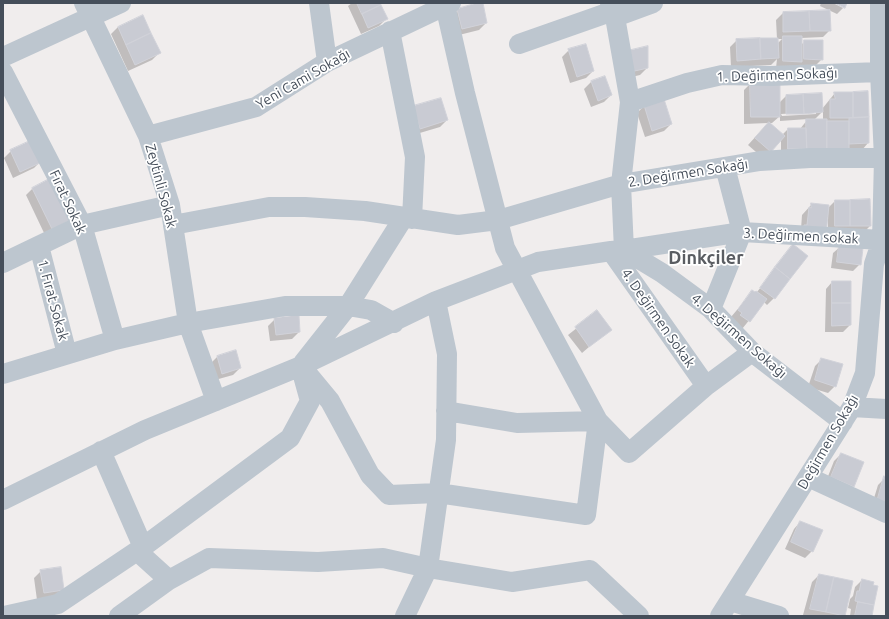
<!DOCTYPE html>
<html>
<head>
<meta charset="utf-8">
<style>
  body { margin:0 }
  #map { position:relative; width:889px; height:619px; overflow:hidden; background:#f0eded; font-family:Ubuntu,sans-serif }
  canvas { display:block }
  .frame { position:absolute; inset:0; border:4px solid #454e5a; pointer-events:none }
</style>
</head>
<body>
<div id="map">
<canvas width="889" height="619"></canvas>
<div class="frame"></div>
</div>
<script>
const ctx = document.querySelector('canvas').getContext('2d');
ctx.lineJoin = 'round';
function fillPath(path, color) {
  ctx.fillStyle = color;
  ctx.fill(path, 'evenodd');
}
function stroke(path, color, width, dash) {
  ctx.strokeStyle = color;
  ctx.lineWidth = width;
  ctx.lineCap = dash ? 'butt' : 'round';
  ctx.setLineDash(dash || []);
  ctx.stroke(path);
}
function drawText(font, color, halo, rows, align = 'center') {
  ctx.font = font + ' Ubuntu,sans-serif';
  ctx.lineWidth = 3.5;
  ctx.setLineDash([]);
  ctx.textBaseline = 'middle';
  ctx.strokeStyle = halo;
  ctx.fillStyle = color;
  for (const [text, x, y, turn = 0] of rows) {
    ctx.save();
    ctx.translate(x, y);
    ctx.rotate((+turn || 0) * Math.PI / 180);
    ctx.textAlign = isNaN(turn) ? turn : align;
    if (halo) ctx.strokeText(text, 0, 0);
    ctx.fillText(text, 0, 0);
    ctx.restore();
  }
}
fillPath(new Path2D(`
  M352,3H379L386,19L379,26L361,34L348,6Z
  M482,3L486,23L479,30L455,36L451,17L458,10Z
  M821,3H833L843,8V5L838,3H846L844,7L837,14L820,6Z
  M783,13L830,30L823,37L801,38V45L805,41L822,59L815,66L776,68L777,59L771,65L731,67L730,47L737,40L777,39L776,20ZM777,39H782L777,44Z
  M118,27L159,53L152,60L128,71L111,34Z
  M647,47V68L640,75L623,79Z
  M569,50L593,71L586,78L570,83L562,57Z
  M591,82L611,95L604,102L591,107L584,89Z
  M751,83L779,103L786,96L822,109L835,93L868,143L862,150L781,156V138L763,158L748,145L768,123L744,124V90ZM823,111V121H813ZM816,112V114L782,116L781,114ZM780,116V121L808,119L800,129H788L782,135L770,123H772Z
  M644,106L671,124L664,131L645,137L637,113Z
  M407,114L447,120L440,127L413,135Z
  M11,151L41,161L34,168L13,178L4,158Z
  M33,188L63,226L45,235L26,195Z
  M835,201L870,226L863,233H828V217H827L801,229L802,215L812,204L827,209Z
  M793,246L774,298L767,305L764,302L742,329L731,317L752,292H757Z
  M840,247L860,264L853,271L831,268L833,253Z
  M832,282L850,325L843,332H825L826,289Z
  M597,312L610,329L582,353L568,335Z
  M275,319L299,332L292,339L270,341L268,326Z
  M235,352L240,368L233,375L215,380L210,364L217,357Z
  M822,359L835,386L828,393L808,387L815,366Z
  M841,454L853,486L846,493L825,484L834,461Z
  M885,478H886V513L871,508L878,485Z
  M800,522L812,551L805,558L785,549L794,529Z
  M41,571L63,590L56,597L37,600L34,578Z
  M819,575L845,615L844,616L803,615L812,582Z
  M862,580L877,587L871,616H850L851,609L848,608L850,599L853,596L855,587Z`), '#0003');
const building = new Path2D(`
  M357,3H380L381,5L362,14Z
  M477,3H483L487,23L462,29L457,9Z
  M835,3H847L845,8Z
  M381,5L388,19L368,28L362,14Z
  M830,10L831,31H810L809,11Z
  M809,11L810,31L783,32V12Z
  M143,15L151,33L126,45L118,27Z
  M151,33L161,53L135,65L126,45Z
  M783,36H802V62L783,61Z
  M760,38H778L779,58L761,59Z
  M760,38L761,59L737,61L736,39Z
  M804,40H823V60L804,59Z
  M586,44L594,71L577,77L568,49Z
  M648,46V68L630,72L627,51Z
  M605,76L612,95L598,101L591,81Z
  M750,82H780V117H751Z
  M868,91L869,117L853,118V92Z
  M834,92H853V118H830V99H835Z
  M822,93L823,112L804,114L803,94Z
  M803,94L804,114H786V95Z
  M441,98L448,120L420,129L413,106Z
  M664,99L672,124L652,131L644,105Z
  M869,117V143L849,144V118Z
  M806,119H827V149H807Z
  M827,121H849V149H827Z
  M769,122L785,136L771,152L755,138Z
  M788,128H806L807,149H788Z
  M32,140L42,162L20,172L10,150Z
  M51,178L71,220L52,229L32,188Z
  M870,199L871,226H850V200Z
  M835,200H850V226H835Z
  M811,203L829,205L826,235L803,233L804,225H807L809,207L811,208Z
  M793,244L808,256L790,279L775,267Z
  M839,245L863,248L861,265L837,262Z
  M775,267L790,279L775,299L760,288Z
  M832,281H851V303H832Z
  M752,290L755,292L756,291L767,299L750,322L740,315L742,313L738,310Z
  M832,303H851V325L832,326Z
  M597,310L612,330L589,347L575,327Z
  M299,315L300,332L276,335L274,318Z
  M236,350L241,368L222,374L217,356Z
  M821,358L843,364L836,387L815,380Z
  M841,453L864,462L854,487L831,477Z
  M884,476L886,477V504L877,502Z
  M800,521L823,530L813,552L791,542Z
  M61,567L64,590L44,593L40,570Z
  M819,574L834,577L826,612L810,609Z
  M834,577L853,581L845,616L826,612Z
  M862,579L874,582L873,585L878,586L874,605L855,601L857,591H859Z
  M858,602L874,605L872,616H855Z`);
fillPath(building, '#c9cbd3');
stroke(building, '#d1d2d9', 1);
stroke(new Path2D(`
  M84,3L148,136L170,205L188,323L216,401
  M319,3L327,62
  M610,3L615,17L630,102L621,184L624,250L742,232L882,240L886,248
  M445,5L465,93L505,248L598,421L629,453L706,386L752,352
  M615,17L653,3
  M390,31L415,157L412,219
  M519,44L613,11
  M3,57L121,3
  M3,72L82,225L115,340
  M630,102L687,83L722,75L771,76L880,72
  M148,136L256,107L327,62L451,3
  M173,225L269,207H305L365,211L458,225L498,220L621,184L760,161L810,158H884
  M39,246L67,354
  M611,251L706,386
  M3,263L82,225L170,205
  M711,309L742,232L725,167
  M303,363L348,306L404,217
  M301,366L330,401L370,475L389,495L438,493L586,515L598,421L517,423L446,411
  M3,374L115,340L188,323L285,306H348L371,310L394,323
  M852,407L886,409
  M101,451L143,547
  M808,477L886,513
  M3,500L145,430L301,366L436,301L538,262L611,251L624,250L662,273L711,309L752,352L843,422
  M137,551L169,580
  M730,601L779,616
  M4,616L58,604L143,547L290,438L310,401L302,372
  M119,616L169,580L209,558L318,562L383,558L428,568L512,582L590,570L639,616
  M405,616L428,568L446,440L447,354L436,301
  M720,616L852,407L865,373L874,264L882,240L884,158L880,72V3`), '#bdc6cf', 20);
drawText('14px', '#454e5a', '#fff', [
  ["1. Değirmen Sokağı",777,75,-2],
  ["Yeni Cami Sokağı",303,79,-30],
  ["2. Değirmen Sokağı",688,173,-9],
  ["Zeytinli Sokak",161,186,75],
  ["Fırat Sokak",68,202,65],
  ["3. Değirmen sokak",801,236,3],
  ["1. Fırat Sokak",53,300,75],
  ["4. Değirmen Sokak",658,318,55],
  ["4. Değirmen Sokağı",739,336,41],
  ["Değirmen Sokağı",828,442,-60]
]);
drawText('bold 18px', '#5a5d62', '#fff', [
  ["Dinkçiler",706,258]
]);
</script>
</body>
</html>
